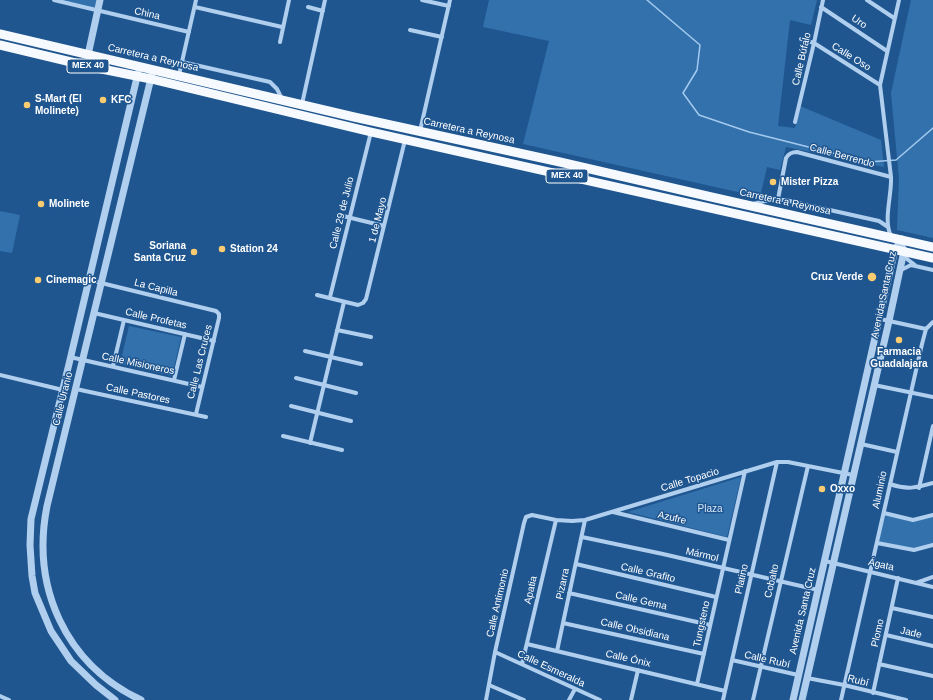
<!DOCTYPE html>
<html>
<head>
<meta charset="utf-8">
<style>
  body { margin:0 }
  canvas { display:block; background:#1f5690 }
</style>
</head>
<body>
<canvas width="933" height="700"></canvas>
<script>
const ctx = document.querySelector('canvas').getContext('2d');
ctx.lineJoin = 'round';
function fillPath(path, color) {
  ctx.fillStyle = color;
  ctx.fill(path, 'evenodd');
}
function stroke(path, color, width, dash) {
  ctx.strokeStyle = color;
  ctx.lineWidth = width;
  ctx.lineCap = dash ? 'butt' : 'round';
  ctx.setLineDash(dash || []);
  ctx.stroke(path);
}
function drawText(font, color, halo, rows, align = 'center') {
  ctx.font = font + ' Helvetica,sans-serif';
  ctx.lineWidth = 3;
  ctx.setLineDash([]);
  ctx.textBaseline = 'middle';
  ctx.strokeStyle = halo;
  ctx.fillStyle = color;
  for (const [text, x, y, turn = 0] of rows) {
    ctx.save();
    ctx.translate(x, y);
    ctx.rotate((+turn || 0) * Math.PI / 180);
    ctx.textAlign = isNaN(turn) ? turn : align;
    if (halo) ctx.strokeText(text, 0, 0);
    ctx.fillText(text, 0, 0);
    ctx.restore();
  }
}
fillPath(new Path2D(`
  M54,0H100L98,10Z
  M489,0H817L811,25L790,20L778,126L795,128L800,106L881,140L884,167L786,147L780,170L767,167L760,197L523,144L549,41L483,27Z
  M911,0H933V238L897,230L899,179L891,93Z
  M0,211L20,215L12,253L0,251Z
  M129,326L181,337L172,376L120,364Z
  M741,477L727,537L628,512Z
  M884,513L913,519L933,515V545L914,550L877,543Z`), '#3371ad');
stroke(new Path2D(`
  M647,0L700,45L697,70L683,93L699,115L749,132L868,162L896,160L933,128`), '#a3caee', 1.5);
stroke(new Path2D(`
  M54,0L189,32
  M422,0L449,6
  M867,0L894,18
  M195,7L282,27
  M308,7L323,11
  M821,7L887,51
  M410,30L442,37
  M801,39L814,43L880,85
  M280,42L289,0
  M182,62L270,82L277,89L282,99
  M179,75L196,0
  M302,104L325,0
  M795,122L814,43L823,0
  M420,131L450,0
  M778,199L786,158C789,153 792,152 797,152L891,177
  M753,204L769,200H785L879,221L888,227
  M339,215L384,226
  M891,236C883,220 892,195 891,177L880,85L899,0
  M904,253L907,259L915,265
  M901,270L911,265L933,270
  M89,280L216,311L219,314V318L196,414
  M317,295L358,305L363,303L366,299L405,140
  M330,297L371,132
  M94,313L214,341
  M880,319L926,329
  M337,330L371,337
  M305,351L361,364
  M70,357L202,387
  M113,366L124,320
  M0,375L63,390
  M296,378L356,393
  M174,380L185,334
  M874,385L933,397
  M76,389L206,417
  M291,406L351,421
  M283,436L342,450
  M310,443L344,302
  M861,444L897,452
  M890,484C907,490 916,488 933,483
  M919,488L933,426
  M613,512L729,540
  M884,513L913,520L933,515
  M582,537L663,554L818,590
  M877,543L914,550L933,545
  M825,561L933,587
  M576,564L716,597
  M916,583L933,577
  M569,593L710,625
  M892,608L933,617
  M563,623L704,654
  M886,635L933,646
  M527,644L725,691
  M557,651L585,520
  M495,652L600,700
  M732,660L798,675
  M522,664L556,520
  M879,664L933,676
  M807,678L844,685L906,700
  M697,684L745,471
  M489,685L524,700
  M873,693L898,578
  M0,696L9,700
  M486,700L495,652L524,523L526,517L532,515L556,520L572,521L585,520L777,462H788L853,475
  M569,700L575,689
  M631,700L638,670
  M723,700L777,462
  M753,700L808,466
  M841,700L922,344L926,329L933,322`), '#b0ceed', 4);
stroke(new Path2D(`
  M88,55L100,0
  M115,700L96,685L71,661L51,631L35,593L32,576L30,545L31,519L69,364L138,73
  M141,700C65,664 31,587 47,506L152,74
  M793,700L895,249L902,239
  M802,700L889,321L904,251L903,248`), '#b0ceed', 7);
stroke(new Path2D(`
  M0,34L354,117L560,162L707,196L933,247
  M0,45L92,67L151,79L371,132L933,258`), '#f6faff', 9);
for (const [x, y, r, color] of [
  [103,100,4,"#fbcc70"],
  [27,105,4,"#fbcc70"],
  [773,182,4,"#fbcc70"],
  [41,204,4,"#fbcc70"],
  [222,249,4,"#fbcc70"],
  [194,252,4,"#fbcc70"],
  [872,277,5,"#fbcc70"],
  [38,280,4,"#fbcc70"],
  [899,340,4,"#fbcc70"],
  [822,489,4,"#fbcc70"]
]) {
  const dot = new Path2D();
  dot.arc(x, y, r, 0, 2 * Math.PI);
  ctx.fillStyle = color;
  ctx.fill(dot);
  stroke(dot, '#1f5690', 1.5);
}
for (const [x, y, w] of [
  [88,66,42],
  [567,176,42]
]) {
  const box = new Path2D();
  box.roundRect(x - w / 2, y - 7, w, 14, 3);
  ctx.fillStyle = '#1f5690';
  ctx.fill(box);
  stroke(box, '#fff', 1);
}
drawText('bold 9px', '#fff', null, [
  ["MEX 40",88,66],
  ["MEX 40",567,176]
]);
drawText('10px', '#fff', '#1f5690', [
  ["China",147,14,13],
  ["Uro",859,22,34],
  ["Calle Oso",851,57,32],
  ["Carretera a Reynosa",153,58,13],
  ["Calle Búfalo",802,59,-77],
  ["Carretera a Reynosa",469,131,12],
  ["Calle Berrendo",842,156,15],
  ["Carretera a Reynosa",785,202,12],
  ["Calle 29 de Julio",342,213,-76],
  ["1 de Mayo",378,220,-76],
  ["La Capilla",156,288,14],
  ["Avenida Santa Cruz",884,295,-78],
  ["Calle Profetas",156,319,13],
  ["Calle Las Cruces",200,362,-76],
  ["Calle Misioneros",138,364,12],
  ["Calle Pastores",138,394,12],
  ["Calle Uranio",63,399,-76],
  ["Calle Topacio",690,480,-17],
  ["Aluminio",880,490,-78],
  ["Azufre",672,518,13],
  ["Mármol",702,555,13],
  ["Ágata",881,565,13],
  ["Calle Grafito",648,573,13],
  ["Platino",742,579,-77],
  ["Cobalto",772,581,-77],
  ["Pizarra",563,584,-78],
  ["Apatia",531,590,-77],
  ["Calle Gema",641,601,13],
  ["Calle Antimonio",498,603,-77],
  ["Avenida Santa Cruz",803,611,-77],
  ["Tungsteno",702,624,-78],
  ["Calle Obsidiana",635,630,13],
  ["Plomo",878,633,-77],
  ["Jade",911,633,13],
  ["Calle Ónix",628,659,13],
  ["Calle Rubí",767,660,13],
  ["Calle Esmeralda",551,669,25],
  ["Rubí",858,681,14]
]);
drawText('bold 10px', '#fff', '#1f5690', [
  ["S-Mart (El",35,99],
  ["Molinete)",35,111],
  ["KFC",111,100],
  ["Mister Pizza",781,182],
  ["Molinete",49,204],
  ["Soriana",186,246,"right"],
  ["Santa Cruz",186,258,"right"],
  ["Station 24",230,249],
  ["Cruz Verde",863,277,"right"],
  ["Cinemagic",46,280],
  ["Farmacia",899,352,"center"],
  ["Guadalajara",899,364,"center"],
  ["Oxxo",830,489]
], 'left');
drawText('10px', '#d5e7f9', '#1f5690', [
  ["Plaza",710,509]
]);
</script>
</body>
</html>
